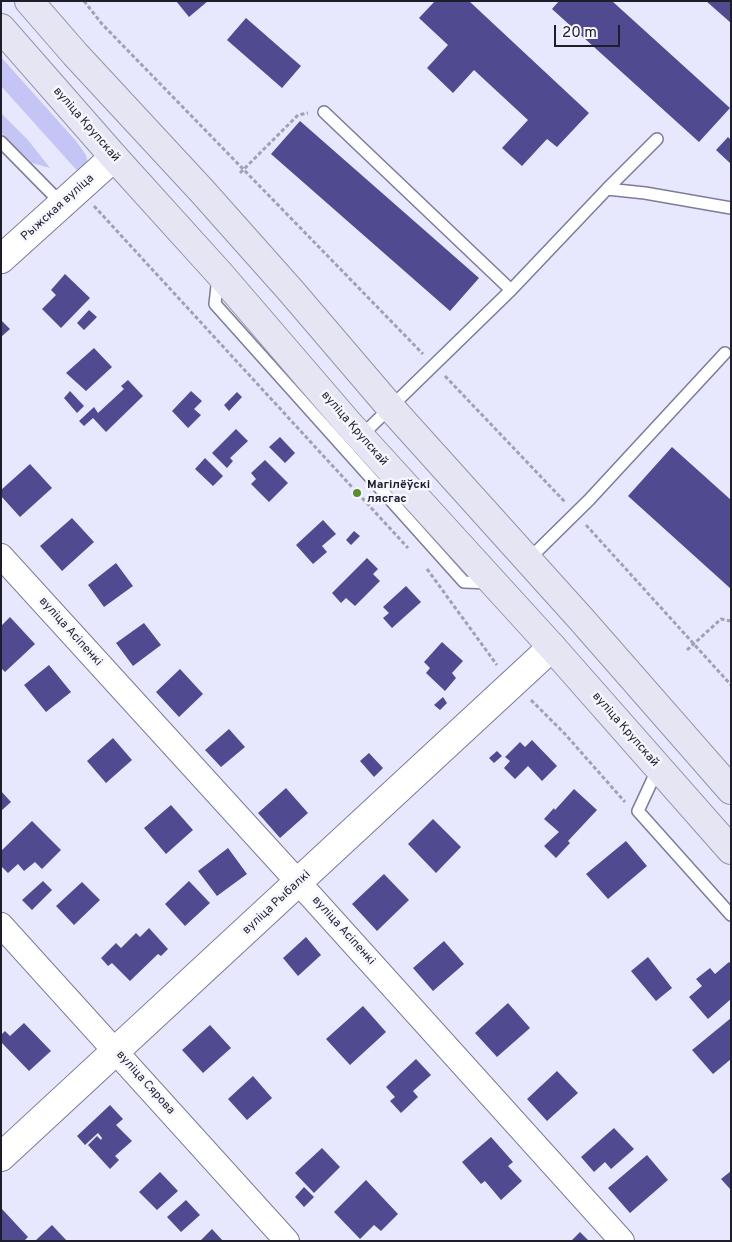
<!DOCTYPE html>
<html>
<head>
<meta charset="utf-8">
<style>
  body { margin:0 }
  #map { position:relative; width:732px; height:1242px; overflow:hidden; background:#e7e8fe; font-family:Overpass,sans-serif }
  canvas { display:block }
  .frame { position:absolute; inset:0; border:2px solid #1e1e2b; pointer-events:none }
  .scale { position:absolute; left:554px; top:25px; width:66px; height:22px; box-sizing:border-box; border:2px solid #1e1e2b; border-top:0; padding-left:6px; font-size:15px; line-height:18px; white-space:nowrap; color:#1e1e2b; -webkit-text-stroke:4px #f6f6fe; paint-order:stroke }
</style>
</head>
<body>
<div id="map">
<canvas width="732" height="1242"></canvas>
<div class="frame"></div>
<div class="scale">20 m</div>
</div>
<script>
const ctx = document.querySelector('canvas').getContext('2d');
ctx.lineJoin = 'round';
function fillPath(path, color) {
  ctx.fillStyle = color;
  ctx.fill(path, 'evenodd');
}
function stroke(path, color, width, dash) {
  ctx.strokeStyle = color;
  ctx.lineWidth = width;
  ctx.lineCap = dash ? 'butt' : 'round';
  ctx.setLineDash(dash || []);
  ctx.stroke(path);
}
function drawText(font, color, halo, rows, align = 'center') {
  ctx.font = font + ' Overpass,sans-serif';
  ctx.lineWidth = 5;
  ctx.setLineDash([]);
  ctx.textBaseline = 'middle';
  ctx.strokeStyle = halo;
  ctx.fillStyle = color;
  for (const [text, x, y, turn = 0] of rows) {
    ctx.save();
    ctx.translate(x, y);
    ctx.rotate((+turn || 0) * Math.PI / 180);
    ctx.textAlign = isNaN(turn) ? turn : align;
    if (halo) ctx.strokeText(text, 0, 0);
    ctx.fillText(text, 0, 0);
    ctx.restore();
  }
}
fillPath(new Path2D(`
  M1,57L76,141L86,155L88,165L81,175L1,86Z
  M1,113L28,140L50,168L32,163L1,133Z`), '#c4c5f4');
fillPath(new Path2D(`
  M176,1H208L189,17Z
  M435,1H469L589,113L557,147L547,139L522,166L502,148L528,120L474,70L453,93L427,68L448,45L419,18Z
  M559,1H612L730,108L699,142L552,9Z
  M706,1H731V23Z
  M246,18L301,66L282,88L227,40Z
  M300,121L479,278L450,311L271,154Z
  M728,137L731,140V164L716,150Z
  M65,274L90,298L61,328L42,309L56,295L51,290Z
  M89,310L97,317L84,330L77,323Z
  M1,320L10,329L1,337Z
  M94,348L112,367L86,391L66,373Z
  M128,380L143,396L106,432L93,418L84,426L79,421L94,407L98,413L124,389L121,386Z
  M70,391L84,406L77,413L64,398Z
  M191,391L202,401L194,409L201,415L188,428L172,411Z
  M237,392L242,397L229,411L224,405Z
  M236,429L248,441L230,458L233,461L227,468L212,453Z
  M280,437L295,453L285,463L269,447Z
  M672,447L731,500V589L628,496Z
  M205,458L223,476L213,486L195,469Z
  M265,460L288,483L269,502L251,484L256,479L251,473Z
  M30,464L52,488L20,517L1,496V490Z
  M72,518L94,542L62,571L40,546Z
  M323,520L336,534L322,546L327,552L313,564L296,545Z
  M354,531L360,536L351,545L346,540Z
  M367,558L378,569L373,574L380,581L355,606L346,598L341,603L332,593Z
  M116,563L133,586L104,607L88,585Z
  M406,586L421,602L392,628L383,618L389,613L383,607Z
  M10,617L35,644L5,672L1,668V626Z
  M144,623L161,645L133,666L116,643Z
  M442,642L463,661L452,673L456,678L445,691L426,673L430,668L424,662Z
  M49,665L71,692L46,712L24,685Z
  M180,669L203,694L179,717L156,692Z
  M443,697L447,703L440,710L434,705Z
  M229,729L245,747L221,767L205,750Z
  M113,738L132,760L106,783L87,761Z
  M532,740L557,766L542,781L528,766L515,779L504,768L510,761L505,757L520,742L525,747Z
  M497,751L502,756L494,763L489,758Z
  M369,753L383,768L374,777L360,761Z
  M286,788L308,813L280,838L258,813Z
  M574,789L597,810L568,841L570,843L556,858L544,846L559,832L544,819L554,808L555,810Z
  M1,791L11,802L1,811Z
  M171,805L193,830L166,854L144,828Z
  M433,819L461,847L436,873L408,844Z
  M32,821L61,850L42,869L35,862L24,871L18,864L8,873L1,866V851Z
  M626,841L647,866L608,899L586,874Z
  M228,848L247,874L217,896L198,871Z
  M384,874L409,900L377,931L352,904Z
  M43,881L52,890L32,910L22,900Z
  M189,881L210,903L185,926L165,904Z
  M82,882L100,900L74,925L56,906Z
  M149,928L168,949L161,956L158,954L130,981L112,963L108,966L101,958L116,943L121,948L136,933L140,937Z
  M306,937L321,955L298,976L283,958Z
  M444,941L464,964L433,991L413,968Z
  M648,957L672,988L656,1001L631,971Z
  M729,962L731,964V999L708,1019L689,997L702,986L696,979L710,968L715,974Z
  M508,1003L530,1028L497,1057L475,1033Z
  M363,1006L386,1032L350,1065L326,1039Z
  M731,1018V1059L713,1074L692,1050Z
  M24,1023L51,1051L29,1071L1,1042V1035L5,1031L10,1036Z
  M210,1025L231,1048L203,1073L182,1050Z
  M416,1059L431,1075L413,1091L418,1097L401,1113L390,1101L395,1097L386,1087Z
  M557,1071L578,1093L547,1121L527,1099Z
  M253,1076L272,1098L247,1120L228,1099Z
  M110,1105L123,1119L116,1125L132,1141L115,1156L119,1160L110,1169L88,1145L97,1136L101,1140L102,1138L98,1133L85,1145L77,1136Z
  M614,1128L634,1149L611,1169L605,1162L594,1172L581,1157Z
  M491,1137L513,1162L508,1166L522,1181L501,1200L485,1181L481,1184L462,1162Z
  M322,1148L340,1167L314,1193L295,1173Z
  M647,1155L668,1180L630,1213L608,1188Z
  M731,1171V1190L721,1179Z
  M160,1172L178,1191L157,1210L139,1192Z
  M366,1180L398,1214L381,1231L374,1225L360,1239L334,1212Z
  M304,1187L314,1197L304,1207L295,1197Z
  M186,1200L200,1215L181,1232L167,1217Z
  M2,1209L28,1237L24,1241H1Z
  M52,1225L67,1241H35Z
  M212,1229L223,1241H200Z
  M580,1232L589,1241H571Z`), '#504b91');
const service = new Path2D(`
  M324,112L511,290
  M1,142L62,204
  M607,189L657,139
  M218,277L215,304L464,582L490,583
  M360,437L511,290L607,189L645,193L731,208
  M528,560L589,500L725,353
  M658,768L638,811L731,915`);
const minor = new Path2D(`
  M1,556L299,883L622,1241
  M1,925L287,1241`);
const tertiary = new Path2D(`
  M1,259L114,157
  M1,1157L552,647`);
const primary = new Path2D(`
  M29,1L75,54L202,191L291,291L391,408L582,620L731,790
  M1,28L114,157L219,273L348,423L552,647L731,850`);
stroke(service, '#7b7b9b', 14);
stroke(minor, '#7b7b9b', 26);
stroke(tertiary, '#7b7b9b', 30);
stroke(primary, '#9494a8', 30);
stroke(new Path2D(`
  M84,1L102,24L423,354
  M240,173L298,115L308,113
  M94,206L408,548
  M445,376L565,502
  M586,525L731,685
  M427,569L497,665
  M687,650L721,619L731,621
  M531,700L565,734L625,802`), '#a0a1b4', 3, [4, 2.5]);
stroke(service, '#fff', 11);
stroke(minor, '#fff', 24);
stroke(tertiary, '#fff', 28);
stroke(primary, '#e5e5f4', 28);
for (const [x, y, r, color] of [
  [357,493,5,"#578f2b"]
]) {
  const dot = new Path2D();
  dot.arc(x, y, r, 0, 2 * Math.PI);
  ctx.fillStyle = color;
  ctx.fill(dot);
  stroke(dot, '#f6f6fe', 2);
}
drawText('12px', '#1e1e2b', '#f6f6fe', [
  ["вуліца Крупскай",86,125,49],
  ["Рыжская вуліца",58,208,-42],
  ["вуліца Крупскай",354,429,49],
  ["вуліца Асіпенкі",70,632,48],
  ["вуліца Крупскай",625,730,49],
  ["вуліца Рыбалкі",277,903,-43],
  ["вуліца Асіпенкі",343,931,48],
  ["вуліца Сярова",145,1083,48]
]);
drawText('bold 12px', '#1e1e2b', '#f6f6fe', [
  ["Магілёўскі",367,486],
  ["лясгас",367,500]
], 'left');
</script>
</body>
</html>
